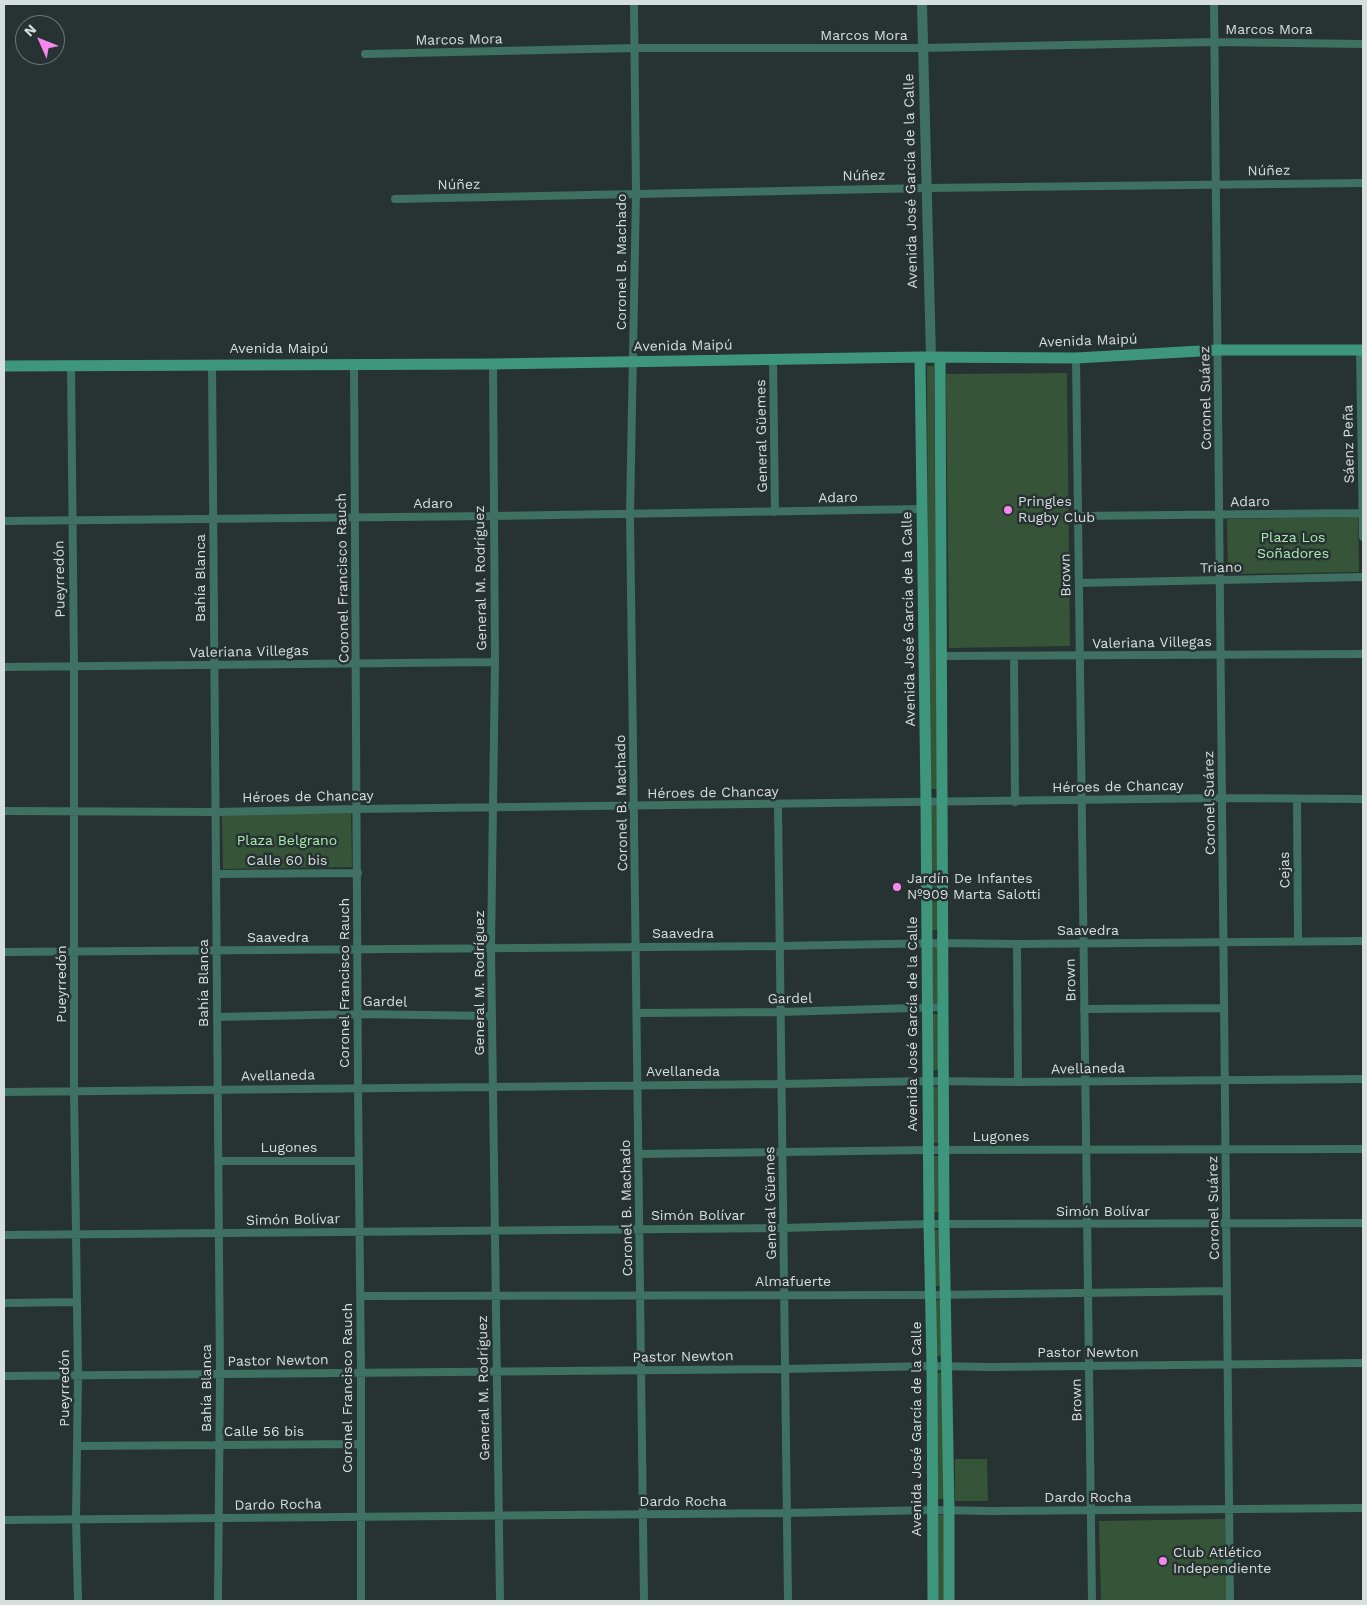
<!DOCTYPE html>
<html>
<head>
<meta charset="utf-8">
<style>
  body { margin:0 }
  #map { position:relative; width:1367px; height:1605px; overflow:hidden; background:#273232; font-family:"Work Sans",sans-serif }
  canvas { display:block }
  .frame { position:absolute; inset:0; border:5px solid #d7dede; pointer-events:none }
  .north { position:absolute; left:15px; top:15px; width:50px; height:50px; box-sizing:border-box; background:#273232; border:1px solid #6d7777; border-radius:50%; rotate:314deg; font-size:14px; font-weight:700; line-height:20px; text-align:center; color:#d7dede }
  .north::after { content:''; display:block; margin:auto; width:18px; height:22px; background:#f688ed; clip-path:polygon(50% 0,100% 100%,50% 72%,0 100%) }
</style>
</head>
<body>
<div id="map">
<canvas width="1367" height="1605"></canvas>
<div class="frame"></div>
<div class="north">N</div>
</div>
<script>
const ctx = document.querySelector('canvas').getContext('2d');
ctx.lineJoin = 'round';
function fillPath(path, color) {
  ctx.fillStyle = color;
  ctx.fill(path, 'evenodd');
}
function stroke(path, color, width, dash) {
  ctx.strokeStyle = color;
  ctx.lineWidth = width;
  ctx.lineCap = dash ? 'butt' : 'round';
  ctx.setLineDash(dash || []);
  ctx.stroke(path);
}
function drawText(font, color, halo, rows, align = 'center') {
  ctx.font = font + ' "Work Sans",sans-serif';
  ctx.lineWidth = 5;
  ctx.setLineDash([]);
  ctx.textBaseline = 'middle';
  ctx.strokeStyle = halo;
  ctx.fillStyle = color;
  for (const [text, x, y, turn = 0] of rows) {
    ctx.save();
    ctx.translate(x, y);
    ctx.rotate((+turn || 0) * Math.PI / 180);
    ctx.textAlign = isNaN(turn) ? turn : align;
    if (halo) ctx.strokeText(text, 0, 0);
    ctx.fillText(text, 0, 0);
    ctx.restore();
  }
}
fillPath(new Path2D(`
  M927,366H934L937,789H929Z
  M1067,373L1070,646L949,648L946,374Z
  M1358,517L1359,572L1228,574L1227,519Z
  M930,806H938L939,930H932Z
  M351,813L352,867L223,869L222,815Z
  M931,947H939L940,1003H932Z
  M931,1014H939V1070H932Z
  M932,1087H940L941,1143H933Z
  M932,1156H940L941,1212H933Z
  M933,1230H941L942,1286H934Z
  M934,1300H942V1356H935Z
  M936,1373H943L944,1499H936Z
  M955,1459H987L988,1501H955Z
  M937,1515H944L945,1601H937Z
  M1225,1519L1226,1601H1101L1099,1521Z`), '#365437');
stroke(new Path2D(`
  M634,4L636,193L630,514L644,1601
  M1214,4L1230,1601
  M365,54L634,48H923L1215,42L1363,44
  M395,199L927,188L1363,183
  M1360,350L1363,537
  M1076,358L1092,1601
  M773,359L775,512
  M354,364L358,1088L361,1372V1601
  M493,364L495,662L491,948L500,1601
  M212,365L220,1374L218,1601
  M71,366L74,666V1091L78,1375L76,1519L78,1601
  M1078,516L1363,513
  M4,521L493,516L922,509
  M1079,583L1363,577
  M941,656L1363,654
  M1014,656L1015,802
  M4,667L495,662
  M1297,799L1298,941
  M778,805L788,1601
  M4,811L217,812L357,809L1222,798L1363,799
  M216,874L358,873
  M1017,944L1018,1082
  M4,952L780,946L943,943L1017,944L1363,941
  M1084,1009L1224,1008
  M637,1013L781,1012L944,1007
  M217,1017L358,1014L492,1016
  M4,1092L782,1084L928,1081L1018,1082L1363,1079
  M639,1154L928,1150L1363,1149
  M218,1161H359
  M4,1235L784,1228L929,1224L1363,1223
  M360,1296L931,1295L1227,1291
  M4,1303L77,1302
  M4,1376L785,1369L932,1366L991,1367L1363,1363
  M77,1446L361,1444
  M4,1520L787,1513L933,1510L992,1511L1363,1508`), '#3e7162', 8);
stroke(new Path2D(`
  M922,4L931,357`), '#3e7162', 10);
stroke(new Path2D(`
  M920,357L926,801L929,1224L932,1366L933,1601
  M940,357L944,1224L949,1510V1601
  M4,366L493,364L920,357L1076,358L1218,350H1363`), '#3e967d', 11);
for (const [x, y, r, color] of [
  [1008,510,5,"#f688ed"],
  [897,887,5,"#f688ed"],
  [1163,1561,5,"#f688ed"]
]) {
  const dot = new Path2D();
  dot.arc(x, y, r, 0, 2 * Math.PI);
  ctx.fillStyle = color;
  ctx.fill(dot);
  stroke(dot, '#273232', 2);
}
drawText('14px', '#d7dede', '#273232', [
  ["Marcos Mora",1269,30],
  ["Marcos Mora",864,36],
  ["Marcos Mora",459,40,-1],
  ["Núñez",1269,171,-1],
  ["Núñez",864,176,-1],
  ["Avenida José García de la Calle",911,181,-91],
  ["Núñez",459,185,-1],
  ["Coronel B. Machado",622,262,-90],
  ["Avenida Maipú",1088,341,-2],
  ["Avenida Maipú",683,346,-1],
  ["Avenida Maipú",279,349],
  ["Coronel Suárez",1206,398,-91],
  ["General Güemes",762,436,-91],
  ["Sáenz Peña",1349,444,-91],
  ["Adaro",838,498,-1],
  ["Adaro",1250,502,-1],
  ["Adaro",433,504],
  ["Triano",1221,568,-1],
  ["Brown",1066,575,-91],
  ["Bahía Blanca",201,578,-90],
  ["Coronel Francisco Rauch",343,578,-91],
  ["General M. Rodríguez",481,578,-91],
  ["Pueyrredón",60,579,-91],
  ["Avenida José García de la Calle",909,619,-91],
  ["Valeriana Villegas",1152,643,-1],
  ["Valeriana Villegas",249,652,-1],
  ["Héroes de Chancay",1118,787,-1],
  ["Héroes de Chancay",713,793,-1],
  ["Héroes de Chancay",308,797,-1],
  ["Coronel B. Machado",622,803,-91],
  ["Coronel Suárez",1210,803,-91],
  ["Calle 60 bis",287,861],
  ["Cejas",1285,870,-91],
  ["Saavedra",1088,931],
  ["Saavedra",683,934],
  ["Saavedra",278,938],
  ["Brown",1071,980,-91],
  ["Bahía Blanca",204,983,-90],
  ["Coronel Francisco Rauch",345,983,-90],
  ["General M. Rodríguez",480,983,-90],
  ["Pueyrredón",62,984,-90],
  ["Gardel",790,999,-1],
  ["Gardel",385,1002,1],
  ["Avenida José García de la Calle",913,1024,-90],
  ["Avellaneda",1088,1069,-1],
  ["Avellaneda",683,1072],
  ["Avellaneda",278,1076,-1],
  ["Lugones",1001,1137],
  ["Lugones",289,1148],
  ["General Güemes",771,1203,-91],
  ["Coronel B. Machado",627,1208,-91],
  ["Coronel Suárez",1214,1208,-91],
  ["Simón Bolívar",1103,1212],
  ["Simón Bolívar",698,1216],
  ["Simón Bolívar",293,1220,-1],
  ["Almafuerte",793,1282],
  ["Pastor Newton",1088,1353],
  ["Pastor Newton",683,1357,-1],
  ["Pastor Newton",278,1361,-1],
  ["Pueyrredón",65,1388,-90],
  ["Bahía Blanca",207,1388,-90],
  ["Coronel Francisco Rauch",348,1388,-90],
  ["General M. Rodríguez",484,1388,-91],
  ["Brown",1077,1400,-91],
  ["Avenida José García de la Calle",917,1429,-90],
  ["Calle 56 bis",264,1432],
  ["Dardo Rocha",1088,1498],
  ["Dardo Rocha",683,1502],
  ["Dardo Rocha",278,1505,-1]
]);
drawText('14px', '#d7dede', '#273232', [
  ["Pringles",1018,502],
  ["Rugby Club",1018,518],
  ["Jardín De Infantes",907,879],
  ["Nº909 Marta Salotti",907,895],
  ["Club Atlético",1173,1553],
  ["Independiente",1173,1569]
], 'left');
drawText('14px', '#acecae', '#273232', [
  ["Plaza Los",1293,538],
  ["Soñadores",1293,554],
  ["Plaza Belgrano",287,841]
]);
</script>
</body>
</html>
